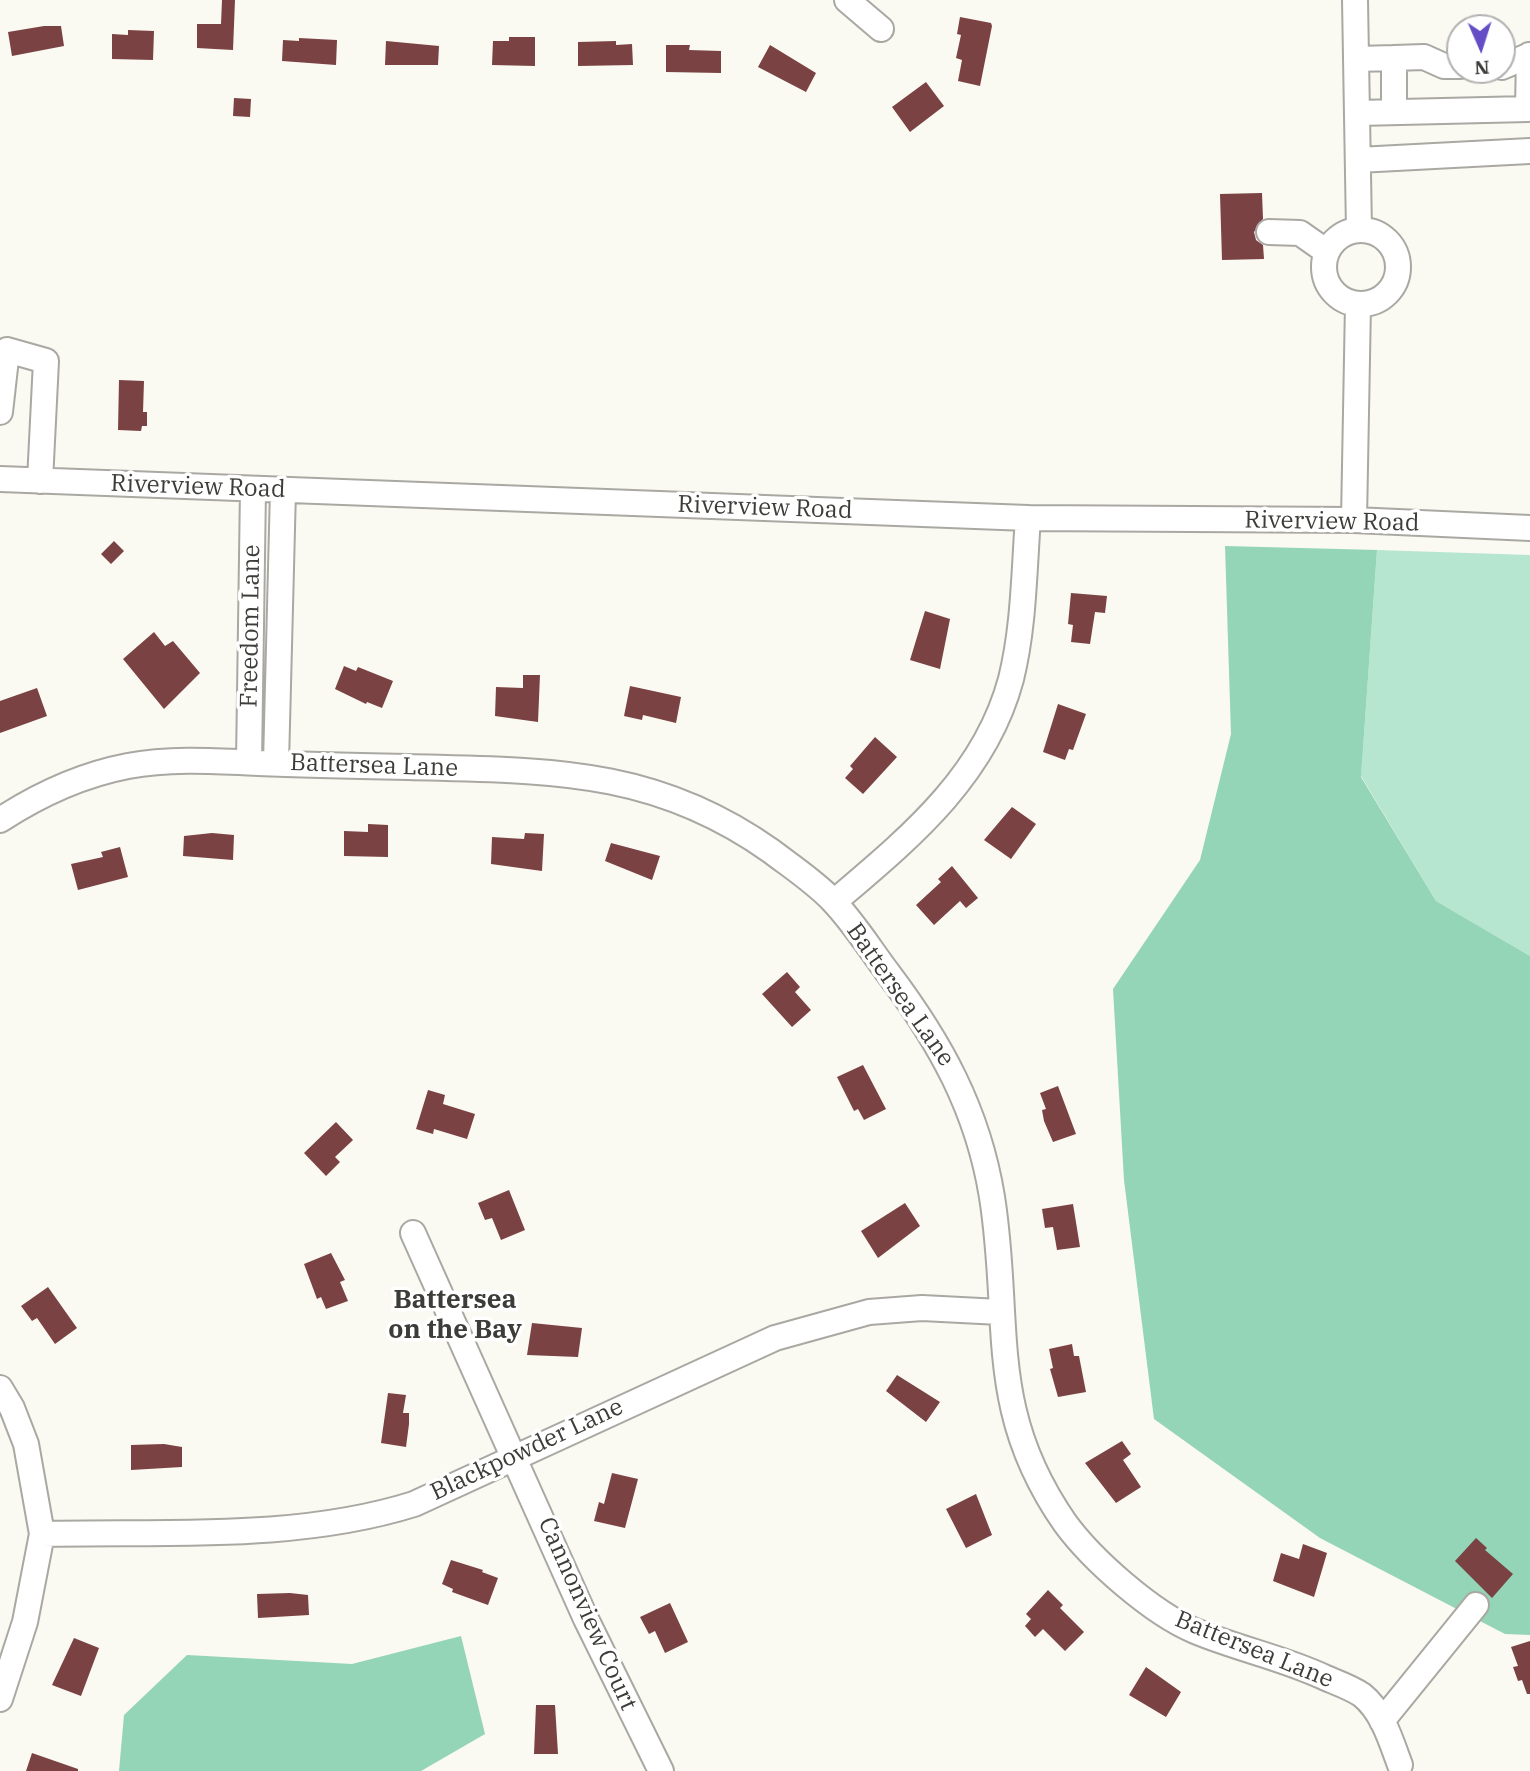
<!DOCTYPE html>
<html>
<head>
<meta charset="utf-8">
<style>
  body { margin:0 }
  #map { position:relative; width:1530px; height:1771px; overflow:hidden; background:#faf9f2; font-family:"IBM Plex Serif",serif }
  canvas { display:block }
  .north { position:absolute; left:1446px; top:14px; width:70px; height:70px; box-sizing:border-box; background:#fff; border:2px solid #b1b1b0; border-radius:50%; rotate:177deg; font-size:19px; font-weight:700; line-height:28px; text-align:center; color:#3c3c39 }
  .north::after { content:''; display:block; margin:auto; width:24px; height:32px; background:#654dc6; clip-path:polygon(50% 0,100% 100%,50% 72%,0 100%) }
</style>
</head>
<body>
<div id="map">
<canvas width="1530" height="1771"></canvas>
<div class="north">N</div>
</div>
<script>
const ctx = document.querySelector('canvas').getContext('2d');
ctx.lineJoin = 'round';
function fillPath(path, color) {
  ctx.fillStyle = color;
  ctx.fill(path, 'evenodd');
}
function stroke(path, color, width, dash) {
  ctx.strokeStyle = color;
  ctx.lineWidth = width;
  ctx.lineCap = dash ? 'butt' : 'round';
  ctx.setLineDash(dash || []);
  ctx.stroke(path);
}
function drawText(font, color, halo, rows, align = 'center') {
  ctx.font = font + ' "IBM Plex Serif",serif';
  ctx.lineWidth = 7;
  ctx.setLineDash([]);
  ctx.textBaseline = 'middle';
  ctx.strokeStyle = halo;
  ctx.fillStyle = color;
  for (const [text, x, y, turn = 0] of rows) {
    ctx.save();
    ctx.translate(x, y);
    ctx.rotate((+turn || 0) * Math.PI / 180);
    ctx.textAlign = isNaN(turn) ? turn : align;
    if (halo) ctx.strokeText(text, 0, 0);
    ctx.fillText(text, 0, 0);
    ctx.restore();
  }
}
fillPath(new Path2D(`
  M1377,550L1530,555V956L1436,901L1361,776Z`), '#b7e6d0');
fillPath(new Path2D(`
  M1225,546L1377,550L1361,777L1436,901L1530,956V1635L1505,1634L1320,1538L1154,1419L1124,1180L1113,989L1200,860L1231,734Z
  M461,1636L485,1734L421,1771H119L124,1715L187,1655L352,1664Z`), '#94d4b7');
fillPath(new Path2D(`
  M222,0H235L233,50L197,48V24H221Z
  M960,17L991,23L992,26L980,86L958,81L962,60L956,58L961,35L957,34Z
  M44,26H61L64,46L12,56L8,32Z
  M128,30L154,31L153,60L112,59V34L128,35Z
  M509,37H535V66L492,65L493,41H509Z
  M299,38L337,40L336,65L282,61L283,40L299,41Z
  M386,41L439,46L438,65H385Z
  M616,41V45L632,44L633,65L578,66V42Z
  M666,45H690L689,50L721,51V73L666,72Z
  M770,45L816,73L806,92L758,67Z
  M926,82L944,106L910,132L892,107Z
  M234,98L251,99L250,117L233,116Z
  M1262,193L1263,219L1254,232L1256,240L1263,245L1264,259L1222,260L1220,194Z
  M119,380L144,381L143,412H147V426H142L141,431L118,430Z
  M114,541L124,551L111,564L101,554Z
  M1071,593L1107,596L1105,613L1095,612L1090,644L1071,642L1073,625L1068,624Z
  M925,611L950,619L940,669L910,660Z
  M154,632L165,646L173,641L200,673L164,709L123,659Z
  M344,666L356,671L358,667L393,681L382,708L367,702L366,704L335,689Z
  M523,675H540L538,722L495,716L496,687L523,688Z
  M630,686L681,697L676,723L643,715L642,720L624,716Z
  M37,688L47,716L0,733V701Z
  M1058,704L1086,714L1073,750L1069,749L1065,760L1043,752Z
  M875,737L897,757L863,794L845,778L853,769L850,766Z
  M1012,807L1036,824L1011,859L984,840Z
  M368,824L388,825V857L344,856V831L368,832Z
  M212,833L234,835L233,860L183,856L184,836Z
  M525,833L544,834L542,871L491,864L492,837L524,839Z
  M611,843L660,856L652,880L605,861Z
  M120,847L128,877L78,890L71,864L103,857L101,852Z
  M952,866L978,898L966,908L960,901L934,925L916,905L941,882L938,879Z
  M787,972L800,987L795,992L811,1010L792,1027L762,994Z
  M863,1065L886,1109L864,1120L858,1109L854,1111L837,1077Z
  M1058,1086L1076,1134L1053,1142L1044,1121L1042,1110L1046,1109L1040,1093Z
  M428,1090L445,1095L443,1104L475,1114L467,1139L434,1129L433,1134L416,1129Z
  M336,1122L353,1140L335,1157L340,1162L326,1176L304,1153Z
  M509,1190L525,1230L501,1240L492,1218L485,1220L478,1203Z
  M905,1203L920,1226L878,1258L861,1231Z
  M1073,1204L1080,1247L1057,1250L1053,1227L1045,1228L1042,1209Z
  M331,1253L345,1280L340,1282L348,1301L326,1309L321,1297L317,1299L304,1264Z
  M48,1287L77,1328L55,1344L37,1318L32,1321L21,1306Z
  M532,1323L582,1328L578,1357L527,1355Z
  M1072,1344L1074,1356H1079L1086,1392L1058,1397L1050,1369L1053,1368L1049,1349Z
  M897,1375L940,1402L926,1422L886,1391Z
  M388,1393L406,1395L403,1413H409V1424L406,1447L381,1443Z
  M1122,1441L1131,1454L1123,1460L1141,1487L1116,1503L1085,1463Z
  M164,1444L182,1447V1467L131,1470V1445Z
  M612,1473L638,1479L625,1528L594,1521L599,1502L604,1504Z
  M976,1494L992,1535L966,1548L946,1509Z
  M1476,1538L1487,1548L1485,1550L1513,1574L1492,1598L1455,1561Z
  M1303,1544L1327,1553L1314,1597L1273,1581L1281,1553L1299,1559Z
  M451,1560L483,1570L482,1572L498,1578L488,1605L452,1592L453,1589L442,1584Z
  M1048,1590L1063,1605L1060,1608L1084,1632L1065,1651L1043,1629L1035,1637L1025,1626L1031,1619L1026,1614Z
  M290,1593L308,1595L309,1615L258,1618L257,1594Z
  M670,1603L688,1642L665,1653L655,1631L649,1634L640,1617Z
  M74,1638L99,1648L81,1696L52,1685Z
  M1530,1641V1694H1527L1522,1680L1518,1681L1513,1667L1518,1666L1511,1647Z
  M1146,1667L1181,1692L1166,1717L1129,1695Z
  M536,1705H555L558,1754H534Z
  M32,1753L78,1769V1771H26Z`), '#7a4242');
const minor = new Path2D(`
  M847,0L881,29
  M1355,0L1359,230
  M1394,58L1424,57L1444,66H1460
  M1357,59L1394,58V112
  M1502,67L1530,55
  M1358,113L1528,109L1529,55
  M1358,160L1530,151
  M1324 267a37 37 0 1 1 74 0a37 37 0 1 1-74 0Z
  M1269,232L1300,233L1327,252
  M0,412L7,350L46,361L40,481
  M0,479L1028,518L1354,520L1530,528
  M1354,520L1358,304
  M249,762L253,489
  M276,763L283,490
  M0,820C40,794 81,775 128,766C170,758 215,761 258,763C308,765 358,766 408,767C546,771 653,767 771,851C792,867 815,882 833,901C854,923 870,949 888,973C940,1042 978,1110 992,1197C1012,1323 985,1408 1065,1523C1092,1560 1152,1613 1195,1631C1238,1649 1284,1658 1326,1678C1338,1683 1352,1688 1362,1695C1383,1712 1391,1741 1400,1765
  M834,902C908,839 985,777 1011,679C1024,627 1024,571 1028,518
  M413,1233L586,1619L661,1771
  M0,1388L12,1408L26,1444L42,1534L25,1622L0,1699
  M42,1534C165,1531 296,1541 414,1504L775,1338L869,1312L922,1308L1000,1312
  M1382,1721L1476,1605`);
stroke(minor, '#aaa8a2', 28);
stroke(minor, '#fff', 24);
drawText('24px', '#3c3c39', '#fff', [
  ["Riverview Road",198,487,2],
  ["Riverview Road",765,508,2],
  ["Riverview Road",1332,522,1],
  ["Freedom Lane",251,626,-89],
  ["Battersea Lane",374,766,2],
  ["Battersea Lane",900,995,55],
  ["Blackpowder Lane",527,1450,-25],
  ["Cannonview Court",587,1614,66],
  ["Battersea Lane",1254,1650,22]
]);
drawText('bold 26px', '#3c3c39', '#fff', [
  ["Battersea",455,1300],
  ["on the Bay",455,1330]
]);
</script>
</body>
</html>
